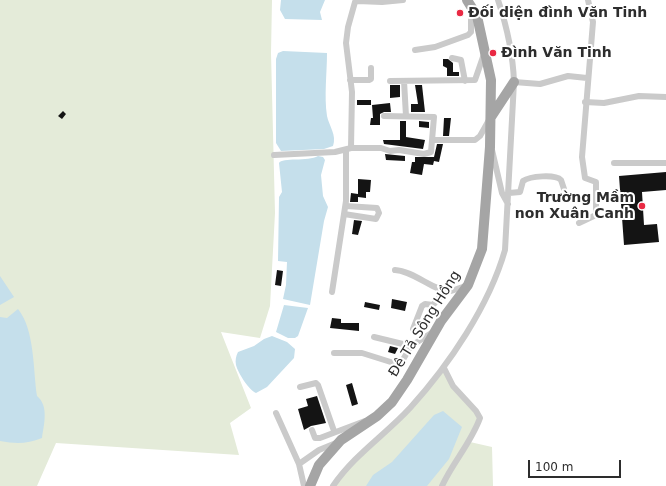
<!DOCTYPE html>
<html>
<head>
<meta charset="utf-8">
<style>
  body { margin:0 }
  #map { position:relative; width:666px; height:486px; overflow:hidden; background:#fff; font-family:"DejaVu Sans",sans-serif }
  canvas { display:block }
  .scale { position:absolute; left:528px; top:460px; width:93px; height:18px; box-sizing:border-box; border:2px solid #2d2d2d; border-top:0; padding-left:5px; font-size:12px; line-height:14px; white-space:nowrap; color:#2d2d2d; -webkit-text-stroke:3px #fff; paint-order:stroke }
</style>
</head>
<body>
<div id="map">
<canvas width="666" height="486"></canvas>
<div class="scale">100 m</div>
</div>
<script>
const ctx = document.querySelector('canvas').getContext('2d');
ctx.lineJoin = 'round';
function fillPath(path, color) {
  ctx.fillStyle = color;
  ctx.fill(path, 'evenodd');
}
function stroke(path, color, width, dash) {
  ctx.strokeStyle = color;
  ctx.lineWidth = width;
  ctx.lineCap = dash ? 'butt' : 'round';
  ctx.setLineDash(dash || []);
  ctx.stroke(path);
}
function drawText(font, color, halo, rows, align = 'center') {
  ctx.font = font + ' "DejaVu Sans",sans-serif';
  ctx.lineWidth = 4;
  ctx.setLineDash([]);
  ctx.textBaseline = 'middle';
  ctx.strokeStyle = halo;
  ctx.fillStyle = color;
  for (const [text, x, y, turn = 0] of rows) {
    ctx.save();
    ctx.translate(x, y);
    ctx.rotate((+turn || 0) * Math.PI / 180);
    ctx.textAlign = isNaN(turn) ? turn : align;
    if (halo) ctx.strokeText(text, 0, 0);
    ctx.fillText(text, 0, 0);
    ctx.restore();
  }
}
fillPath(new Path2D(`
  M0,0H272L271,53L275,213L270,306L260,338L221,332L251,408L230,423L239,455L56,443L37,486H0Z
  M444,368L453,386L480,418L470,442L492,447L493,486H333Z`), '#e4ebd9');
fillPath(new Path2D(`
  M281,0H325L320,12L322,20L285,19L280,10Z
  M283,51L327,53C327,73 324,96 327,116C329,126 337,135 333,146L324,149L281,151L276,143V59L278,53Z
  M318,156L323,157L325,160L321,175L323,196L328,207L324,221L310,305L283,299L286,285L287,262L278,261L279,197L282,192L279,163C282,157 308,162 318,156Z
  M0,276L14,297L0,305Z
  M284,305L308,308L298,336L295,338H288L276,332Z
  M18,309C35,330 33,370 37,396C49,406 44,424 42,438C27,444 16,444 0,441V317L7,318Z
  M272,336L287,342L295,349L294,358L267,387L256,393C249,390 238,373 236,365C235,360 236,356 238,352L254,346L264,339Z
  M443,411L462,427L449,459L427,486H366L373,475L392,462L434,415Z`), '#c5dfeb');
fillPath(new Path2D(`
  M443,59H448L453,63V72H459V76H447V68L443,66Z
  M390,85H400V97L390,98Z
  M415,85H422L425,112H411V104H418Z
  M357,100H371V105H357Z
  M390,103L391,112H384L380,114V125H370L371,118H373L372,105Z
  M63,111L66,114L62,119L58,116Z
  M444,118H451L449,136H443Z
  M400,121H406V137L425,140L423,149L384,144L383,140H400Z
  M419,121L429,122V128L419,127Z
  M437,144H443L439,162L434,161L433,165L424,164L422,175L410,173L412,162H415V157H434Z
  M385,154L405,156V161L386,160Z
  M666,172V190L642,192L644,225L657,224L659,242L624,245L619,176Z
  M358,179L371,180L370,192H366V198L358,197V202H350L351,193L358,194Z
  M354,220L362,221L358,235L352,234Z
  M277,270L283,271L281,286L275,285Z
  M392,299L407,302L405,311L391,308Z
  M365,302L380,305L379,310L364,307Z
  M332,318L341,319V323H359V331L330,328Z
  M390,346L398,348L395,354L388,352Z
  M352,383L358,404L352,406L346,385Z
  M317,396L326,423L311,426L304,430L298,409L308,406L306,399Z`), '#141414');
stroke(new Path2D(`
  M415,50L435,47L468,35L471,32V15L477,16
  M452,58L461,60L465,81
  M350,80H369L371,79V68
  M390,81L475,80L484,54
  M404,81L406,116
  M514,82L540,84L568,76L587,78
  M585,102L604,103L639,96L666,97
  M434,140H475L480,136L489,120
  M351,148L352,92L346,43L348,27L355,2L358,1L382,2L403,0
  M492,150L502,193L508,204
  M274,155L335,152L351,148H381L390,151L399,150L424,154L431,152L434,117L384,116
  M614,163H666
  M509,193L520,192L523,181C530,176 555,174 561,180L564,189
  M344,214L376,219L379,213L377,208L346,206
  M579,223L596,215V182L585,178L582,157L593,22L588,0
  M395,270C414,271 435,292 450,291C456,290 462,287 468,285
  M332,292L346,201V151
  M413,329L422,306L425,304L433,305L440,297L449,291
  M374,337L411,346L433,332
  M334,353H362L397,364L401,363L411,346
  M300,387L316,383L318,385L334,431
  M276,413L299,464L304,486
  M312,430L315,438H320L365,421
  M299,464L319,450L336,443
  M333,486C354,455 385,435 410,408C449,365 489,306 505,250L514,82C513,54 507,27 498,0
  M442,486C453,462 471,443 480,418L476,411L453,386L444,368`), '#cacaca', 6);
stroke(new Path2D(`
  M491,117L514,82
  M310,486L319,465L341,440L377,416L392,402L407,380L441,321L468,285L482,249L490,147L491,80L477,16L467,0`), '#a5a5a5', 10);
for (const [x, y, r, color] of [
  [460,13,4,"#e92943"],
  [493,53,4,"#e92943"],
  [642,206,4,"#e92943"]
]) {
  const dot = new Path2D();
  dot.arc(x, y, r, 0, 2 * Math.PI);
  ctx.fillStyle = color;
  ctx.fill(dot);
  stroke(dot, '#fff', 1.5);
}
drawText('bold 14px', '#2d2d2d', '#fff', [
  ["Đối diện đình Văn Tinh",468,13],
  ["Đình Văn Tinh",501,53],
  ["Trường Mầm",634,198,"right"],
  ["non Xuân Canh",634,214,"right"]
], 'left');
drawText('14px', '#2d2d2d', '#fff', [
  ["Đê Tả Sông Hồng",425,324,-58]
]);
</script>
</body>
</html>
